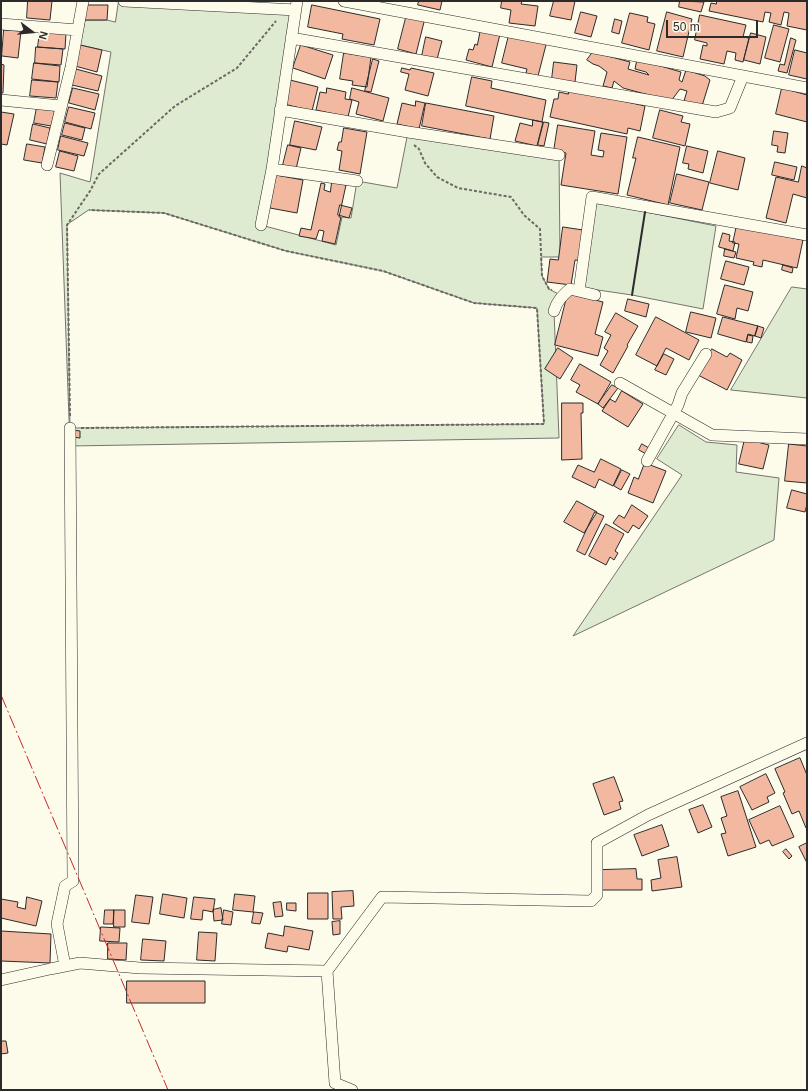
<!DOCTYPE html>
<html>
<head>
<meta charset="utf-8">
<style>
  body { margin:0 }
  #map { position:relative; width:808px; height:1091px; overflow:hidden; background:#fdfbea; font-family:Helvetica,sans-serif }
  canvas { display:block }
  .frame { position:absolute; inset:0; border:2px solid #2b2b2b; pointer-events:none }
  .north { position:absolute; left:12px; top:12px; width:40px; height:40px; -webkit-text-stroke:3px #fdfbea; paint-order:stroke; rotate:106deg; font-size:11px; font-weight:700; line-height:16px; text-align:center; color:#2b2b2b }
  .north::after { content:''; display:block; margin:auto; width:14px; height:18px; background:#2b2b2b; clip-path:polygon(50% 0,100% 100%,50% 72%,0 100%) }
  .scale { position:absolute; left:666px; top:20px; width:92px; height:18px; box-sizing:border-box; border:2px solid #2b2b2b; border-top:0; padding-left:5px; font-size:12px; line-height:14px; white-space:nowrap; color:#2b2b2b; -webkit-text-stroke:3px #fdfbea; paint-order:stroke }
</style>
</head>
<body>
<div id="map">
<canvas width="808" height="1091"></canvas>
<div class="frame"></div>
<div class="north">N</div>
<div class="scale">50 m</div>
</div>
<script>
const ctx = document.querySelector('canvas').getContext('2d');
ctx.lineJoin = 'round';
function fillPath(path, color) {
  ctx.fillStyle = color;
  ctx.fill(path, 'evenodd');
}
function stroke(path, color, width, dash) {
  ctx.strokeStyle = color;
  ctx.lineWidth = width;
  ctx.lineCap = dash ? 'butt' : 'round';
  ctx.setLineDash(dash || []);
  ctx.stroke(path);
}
const green = new Path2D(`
  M119,1L296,10L261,225L336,245L342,217L351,218L357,181L397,188L408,132L559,155L560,257H541L542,276L549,289L562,296L554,311L559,438L70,446L60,173L90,182L111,52L80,45L85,20H107L115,22ZM89,210L164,213L286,251L383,271L474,303L537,308L544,424L70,428L67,225Z
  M596,202L716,226L703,309L632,295L584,288Z
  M792,287L807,289V398L731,390Z
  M679,425L706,442L737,445L736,472L779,478L774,540L573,636L682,475L657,459Z`);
fillPath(green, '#deebd1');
stroke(green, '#74746e', 1);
const building = new Path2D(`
  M28,1H52L50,20L27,18Z
  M419,1H442L440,10L418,5Z
  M502,1H522L521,4L538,6L535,26L509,23L511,10L501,8Z
  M554,1H575L571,20L550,16Z
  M680,1L704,2L701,12L679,7Z
  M717,1H807V30L787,26L789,13L784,12L781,25L769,22L771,13L765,12L763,22L709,11L711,3L716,4Z
  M86,5H108L107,20H85Z
  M312,5L380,19L374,45L342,39L343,34L308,27Z
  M581,12L597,16L591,37L575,33Z
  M667,12L692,19L683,57L657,51Z
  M630,13L648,17L647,22L655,24L649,50L622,43Z
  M407,14L425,18L416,54L398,49Z
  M700,15L746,25L743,37L749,38L743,62L735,60L736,53L727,51L724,64L700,59L703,45L707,46V43L695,40Z
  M615,19L622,21L619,34L612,32Z
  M774,25L789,29L780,62L765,58Z
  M481,29L500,34L492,67L466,60L469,49L473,50L475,44L477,45Z
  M4,30L21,31L18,58L2,56Z
  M40,31L66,33L65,49L38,47Z
  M751,33L766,37L760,64L744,60Z
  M509,35L547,41L538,76L526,73L527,69L502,63Z
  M426,37L442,41L437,59L422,56Z
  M791,38L796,40L787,73L778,71L780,64L784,65Z
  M80,45L102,50L97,72L75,66Z
  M301,45L333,55L325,79L293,68Z
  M36,47L63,49L61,65L35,63Z
  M795,50L807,53V79L789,75Z
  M593,52L630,62L628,69L649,75L646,72L635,69L637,59L681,72L679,80L682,82L686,70L705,76L710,80L702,106L684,101L687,91L680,89L671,101L623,88L614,81L612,88L603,86L607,72L599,66L593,64L587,60Z
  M344,53L371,57L367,87L352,85L353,81L340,79Z
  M373,59L379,61L371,92L365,91Z
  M554,62L577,65L575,82L552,79Z
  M34,63L60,66L59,82L32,79Z
  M1,64L4,65L3,93H1Z
  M402,68L410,70L411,68L434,73L428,96L405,90L409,74L401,72Z
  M76,69L102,76L98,91L72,85Z
  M472,77L492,81L491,88L546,100L542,122L466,106Z
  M32,80L58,82L56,98L30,96Z
  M290,80L318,87L312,111L284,104Z
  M73,88L99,94L95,110L69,103Z
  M327,88L346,92L345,99L352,100L348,117L316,110L320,92L326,93Z
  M352,88L389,98L383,121L356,114L359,102L350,99Z
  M782,88L807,95V122L776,114Z
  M569,89L645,106L640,131L628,128L627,134L550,117L554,99H558L559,92L568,94Z
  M416,101L425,103L419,129L397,124L402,103L415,106Z
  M426,103L494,116L490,139L422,126Z
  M37,107L55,111L51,126L34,123Z
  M69,107L95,113L91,129L65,122Z
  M660,110L683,116L681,122L690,124L685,146L653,138Z
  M1,112L14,114L7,145L1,144Z
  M533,120L543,122L537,146L515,141L520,123L532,126Z
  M295,121L322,127L316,150L290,145Z
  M544,122L549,123L544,146L538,145Z
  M65,123L85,128L82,140L62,135Z
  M33,124L50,128L47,144L30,140Z
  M558,125L595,131L591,155L603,157L604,151L598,150L601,133L627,137L618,194L561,185L566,153L554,151Z
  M344,128L367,132L360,174L339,170L342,151L337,150L339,142H341Z
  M774,131L788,133L785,153L777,152L778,146L772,145Z
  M61,136L88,143L84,156L58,150Z
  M638,137L680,147L668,205L627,195L636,158H633Z
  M27,144L45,147L42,163L24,160Z
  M288,145L301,148L296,169L283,165Z
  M687,146L708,151L703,173L688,169L689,164L683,163Z
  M60,151L78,156L74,171L56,167Z
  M718,151L745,158L738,190L710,183Z
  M775,162L797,167L794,180L772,175Z
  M802,166L807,168V198L793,194L786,223L766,218L776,177L798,182Z
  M677,174L709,182L702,210L670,203Z
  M276,175L303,180L297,213L270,208Z
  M332,182L346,185L339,217H341L335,244L322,241L324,231L319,230L316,239L299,236L301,228L311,230L321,183L325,184L324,190L330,192Z
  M340,205L352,208L349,218L338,215Z
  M737,225L803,240L797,268L763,260L762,267L753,265L754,262L736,258L739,244L733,243Z
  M563,227L583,230V261L575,260L571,285L547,282L550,259L558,260Z
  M723,233L730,235L729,241L735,242L733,251L719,247Z
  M725,249L736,252L734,258L724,256Z
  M726,261L749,267L744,285L721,279Z
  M783,265L793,268L792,273L782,270Z
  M725,285L753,292L748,311L737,308L735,319L717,314Z
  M568,293L603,302L595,334L603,337L598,356L555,345Z
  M628,299L649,304L646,317L625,311Z
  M691,312L716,318L711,338L686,332Z
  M616,313L638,326L627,345L628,346L613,373L600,365L608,351L604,348L611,335L605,332Z
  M656,317L699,340L689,360L666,348L657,366L636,355Z
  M723,317L758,326L755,336L748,334L746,342L718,334Z
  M758,326L764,328L761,338L755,336Z
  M748,335L753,336L752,343L747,342Z
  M558,348L573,358L560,379L545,369Z
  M712,349L727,357L730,353L742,360L727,390L698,375Z
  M664,354L674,359L666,375L655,370Z
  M580,364L611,382L598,404L576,392L580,385L571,380Z
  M612,385L618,388L603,408L598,404Z
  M622,391L643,404L628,427L602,411L610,399L615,402Z
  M562,403H583V413H581L582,459L562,460Z
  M73,430L80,431V438L72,437Z
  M745,439L769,445L763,469L739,464Z
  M642,444L649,448L646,454L639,450Z
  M789,444L807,446V483L785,481Z
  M601,459L621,469L613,486L599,479L595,488L572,477L578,465L594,472Z
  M645,463L666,471L653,503L628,493L634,477L638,479Z
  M622,470L630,474L621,490L614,486Z
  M792,490L807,494V504L805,512L787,508Z
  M577,501L597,512L584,533L564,522Z
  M632,505L648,516L639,529L633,525L628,533L613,523L619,515L624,518Z
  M595,512L604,516L585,555L577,551Z
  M606,524L624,534L615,551L618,553L614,560L610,557L606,565L589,556Z
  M800,758L807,775V827L806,828L799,811L792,814L783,793L785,792L775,769Z
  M766,774L775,793L767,797L769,802L752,810L740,787Z
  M614,777L623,801L619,802L621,809L604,815L593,784Z
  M738,791L756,847L728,856L721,834L726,833L721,818L727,816L721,797Z
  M703,805L712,827L698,833L689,810Z
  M780,806L794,837L772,846L769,840L760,844L749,820Z
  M662,825L669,846L642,856L634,835Z
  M807,843V863L799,847Z
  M786,849L792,856L789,859L783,852Z
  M677,857L682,887L652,891L651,880L661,878L658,860Z
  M636,869L637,879H642V890H602V870Z
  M353,891L354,906L341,907L342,919H333L332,892Z
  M308,893H328V919H308Z
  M163,894L187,898L184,918L160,914Z
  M235,894L255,896L253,912L233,910Z
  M136,895L153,897L149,924L132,922Z
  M27,897L42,901L36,926L1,918V899L18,902L17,907L25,909Z
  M194,897L215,899L213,912L203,910L202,920L191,919Z
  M281,902L283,916L275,917L273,903Z
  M287,903H296V911L287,910Z
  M221,908L223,920L214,921L213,910Z
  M105,910H114L113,924H104Z
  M114,910H125V927H114Z
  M224,910L233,912L231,925L222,924Z
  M254,912L263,913L260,924L252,923Z
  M340,921V934L333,935L332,922Z
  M285,926L313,931L309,950L288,946L287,952L265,948L268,933L283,936Z
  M101,927L120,928L119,942L100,941Z
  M1,931L51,934L50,963L1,961Z
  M199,932L217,933L215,961L197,960Z
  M143,939L166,941L164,961L141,960Z
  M108,943H127L126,960L108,959Z
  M127,981H205V1003H127Z
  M1,1041H6L8,1053L1,1054Z`);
fillPath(building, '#f2b8a0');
stroke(building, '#2b2b2b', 1);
const street = new Path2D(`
  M124,1L296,10
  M344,1L807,88
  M1,24L78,30
  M291,38L716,112L730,108L743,76
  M1,100L61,106
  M280,110L408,132L559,155
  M47,165L71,67L83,1
  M272,169L357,181
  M261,225L272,169L297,1
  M579,291L592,197L807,235
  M554,311C557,301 562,296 570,289L595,295
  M620,383L712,435L807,439
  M647,461L678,405L682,393L706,354
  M65,966L57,924L65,886L73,881L70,428
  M327,971L382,897L591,901L597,895V843L648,815L807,743
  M1,980L50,969L80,963L140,968L327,971L335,1083L352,1090`);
stroke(street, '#2b2b2b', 12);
stroke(new Path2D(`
  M414,145L419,149L425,163L437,177L458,188L511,197L524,215L540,229L542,276L549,289L552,290
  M70,416L67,225L90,191L99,174L175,106L237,68L276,21
  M81,428L544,424L537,308L474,303L383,271L286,251L164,213L89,210`), '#6a6964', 2, [3, 2]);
stroke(street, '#fdfbea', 11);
stroke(new Path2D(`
  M632,295L645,212`), '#2b2b2b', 2);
stroke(new Path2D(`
  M1,695L168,1090`), '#c62828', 1, [14, 3, 2, 3]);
</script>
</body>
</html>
